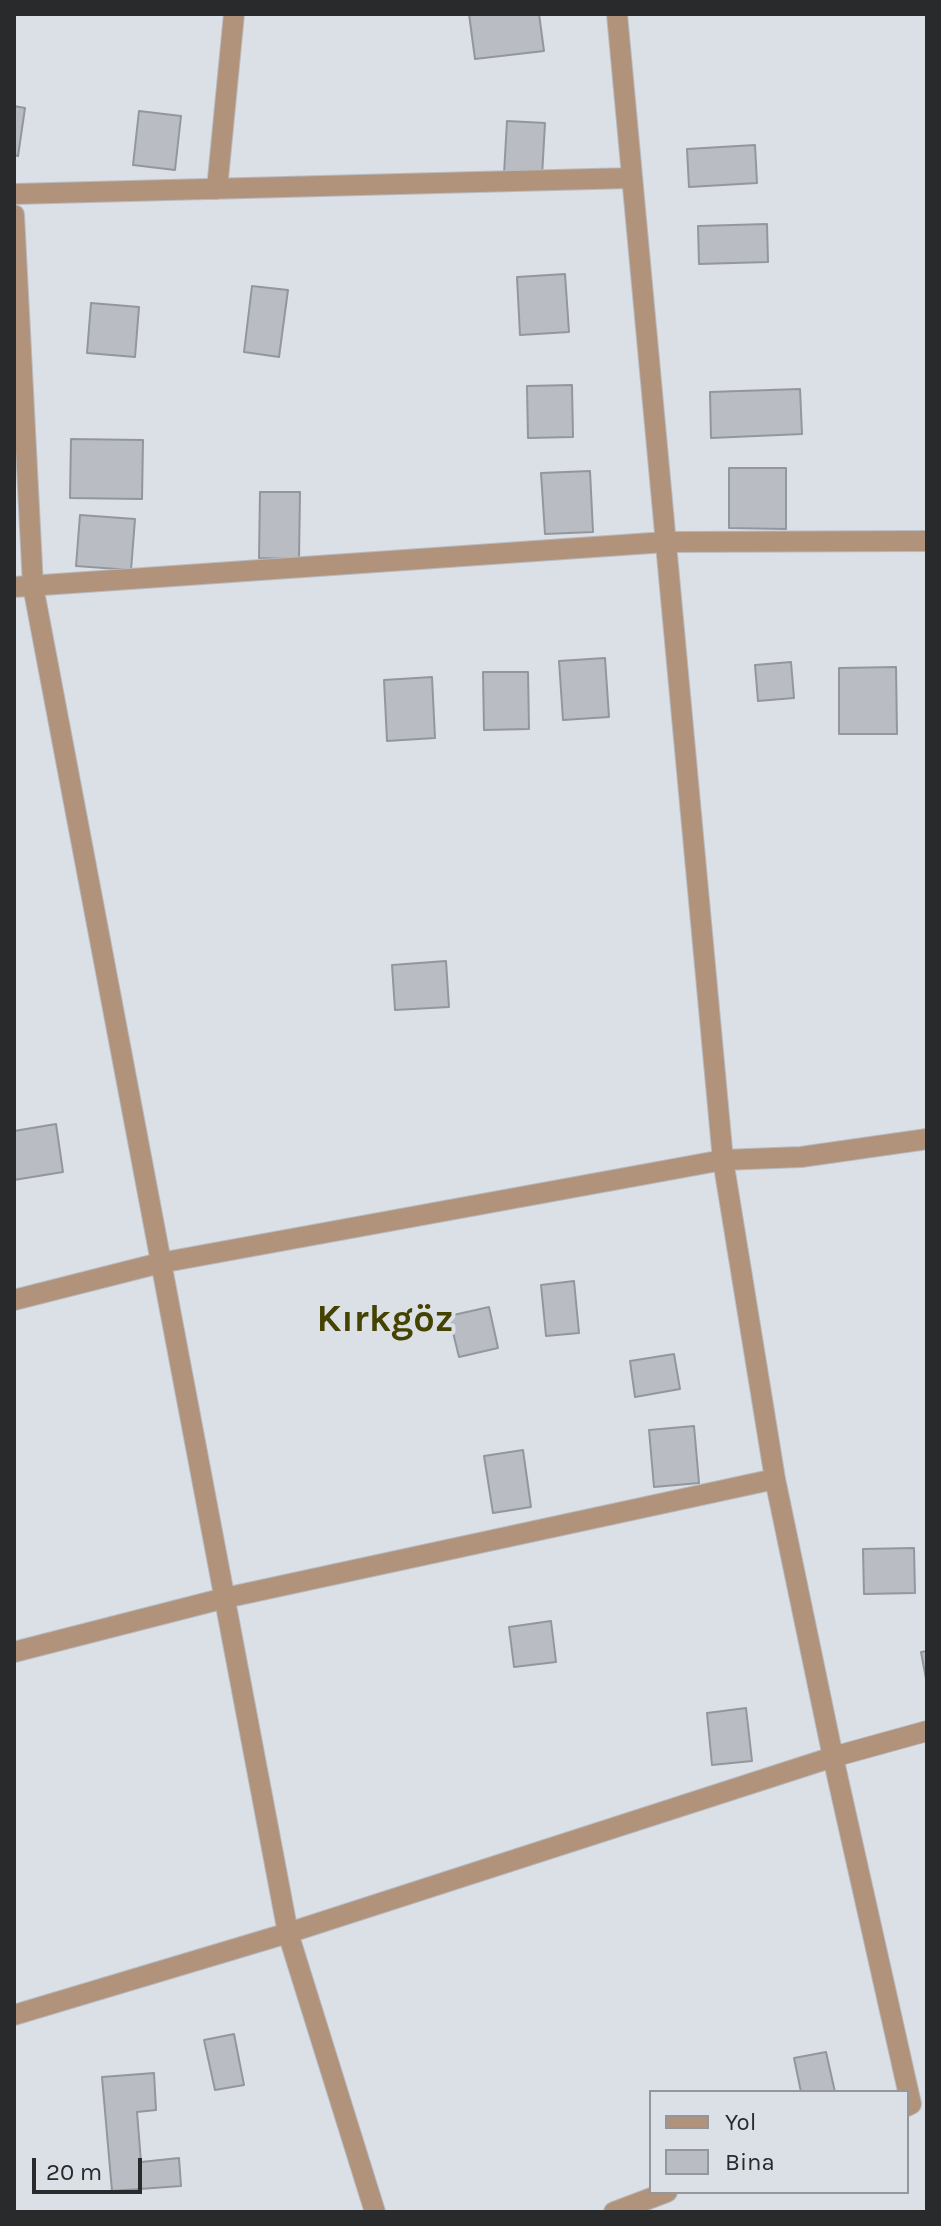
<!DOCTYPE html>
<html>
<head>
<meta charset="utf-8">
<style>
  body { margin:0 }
  #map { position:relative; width:941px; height:2226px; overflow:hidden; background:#dbdfe6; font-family:Karla,sans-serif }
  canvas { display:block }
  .frame { position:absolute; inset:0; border:16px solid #282a2c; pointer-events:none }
  .legend { position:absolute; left:649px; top:2090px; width:260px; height:104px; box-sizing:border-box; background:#dbdfe6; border:2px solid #93979c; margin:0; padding:10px 14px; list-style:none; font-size:24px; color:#282a2c }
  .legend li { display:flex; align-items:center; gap:16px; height:40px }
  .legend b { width:40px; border:2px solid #93979c }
  .scale { position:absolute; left:32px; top:2158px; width:110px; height:36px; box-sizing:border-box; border:4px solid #282a2c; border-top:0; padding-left:10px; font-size:24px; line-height:28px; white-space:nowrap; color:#282a2c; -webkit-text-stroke:6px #dbdfe6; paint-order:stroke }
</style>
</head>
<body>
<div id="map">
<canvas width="941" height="2226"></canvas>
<div class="frame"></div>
<ul class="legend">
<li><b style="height:10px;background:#b1937c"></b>Yol</li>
<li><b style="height:22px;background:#b9bcc3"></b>Bina</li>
</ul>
<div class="scale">20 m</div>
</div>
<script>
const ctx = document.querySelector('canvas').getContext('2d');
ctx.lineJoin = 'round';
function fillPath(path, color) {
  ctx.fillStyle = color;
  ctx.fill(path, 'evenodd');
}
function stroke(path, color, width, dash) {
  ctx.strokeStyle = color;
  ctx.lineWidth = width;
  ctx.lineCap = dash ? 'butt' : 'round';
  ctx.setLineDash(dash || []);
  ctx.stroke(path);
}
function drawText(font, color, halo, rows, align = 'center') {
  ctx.font = font + ' Karla,sans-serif';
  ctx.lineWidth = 8;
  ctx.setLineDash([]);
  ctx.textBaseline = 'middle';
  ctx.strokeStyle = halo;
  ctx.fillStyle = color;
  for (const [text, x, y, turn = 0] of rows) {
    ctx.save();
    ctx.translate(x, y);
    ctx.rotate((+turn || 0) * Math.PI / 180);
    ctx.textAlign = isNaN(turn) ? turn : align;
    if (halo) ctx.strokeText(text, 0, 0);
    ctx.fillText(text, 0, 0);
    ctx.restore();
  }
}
const building = new Path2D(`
  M469,14H539L544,51L475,59Z
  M14,106L25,108L18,156L14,155Z
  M139,111L181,116L175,170L133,165Z
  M507,121L545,123L542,176L504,174Z
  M755,145L757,183L689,187L687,149Z
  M767,224L768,262L699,264L698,226Z
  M565,274L569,332L520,335L517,277Z
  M252,286L288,290L279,357L244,352Z
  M91,303L139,307L135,357L87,353Z
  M572,385L573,437L528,438L527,386Z
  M800,389L802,434L711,438L710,392Z
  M71,439L143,440L142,499L70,498Z
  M729,468H786V529L729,528Z
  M590,471L593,532L545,534L541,473Z
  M260,492H300L299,559L259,558Z
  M80,515L135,519L131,570L76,566Z
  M605,658L609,717L563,720L559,661Z
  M791,662L794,698L758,701L755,665Z
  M896,667L897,734H839V668Z
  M483,672H528L529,729L484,730Z
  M432,677L435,738L387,741L384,680Z
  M446,961L449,1007L395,1010L392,965Z
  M56,1124L63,1172L14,1180V1131Z
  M574,1281L579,1333L546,1336L541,1285Z
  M489,1307L498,1348L459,1357L449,1316Z
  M674,1354L680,1389L635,1397L630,1361Z
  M694,1426L699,1483L654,1487L649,1430Z
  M523,1450L531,1507L493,1513L484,1456Z
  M914,1548L915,1593L864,1594L863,1549Z
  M551,1621L556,1662L514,1667L509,1627Z
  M927,1651V1684L921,1652Z
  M746,1708L752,1761L712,1765L707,1713Z
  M234,2034L244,2085L215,2090L204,2040Z
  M826,2052L835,2092H801L794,2058Z
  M154,2073L156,2110L137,2112L141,2162L179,2158L181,2186L112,2191L102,2077Z`);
fillPath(building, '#b9bcc3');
stroke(building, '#93979d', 2);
const minor = new Path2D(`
  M617,14L723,1160L775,1479L833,1757L911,2104L907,2106
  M217,189L234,14
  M14,194L631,178
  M14,215L33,586L288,1933L375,2212
  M14,587L666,542L927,541
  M14,1300L160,1263L723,1160L801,1157L927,1139
  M14,1652L225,1598L775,1479
  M14,2015L288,1933L833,1757L927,1731
  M614,2212L667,2192`);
stroke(minor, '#b7bbc1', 22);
stroke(minor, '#b1937c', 20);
drawText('bold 38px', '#444301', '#dbdfe6', [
  ["Kırkgöz",385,1320]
]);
</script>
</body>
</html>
